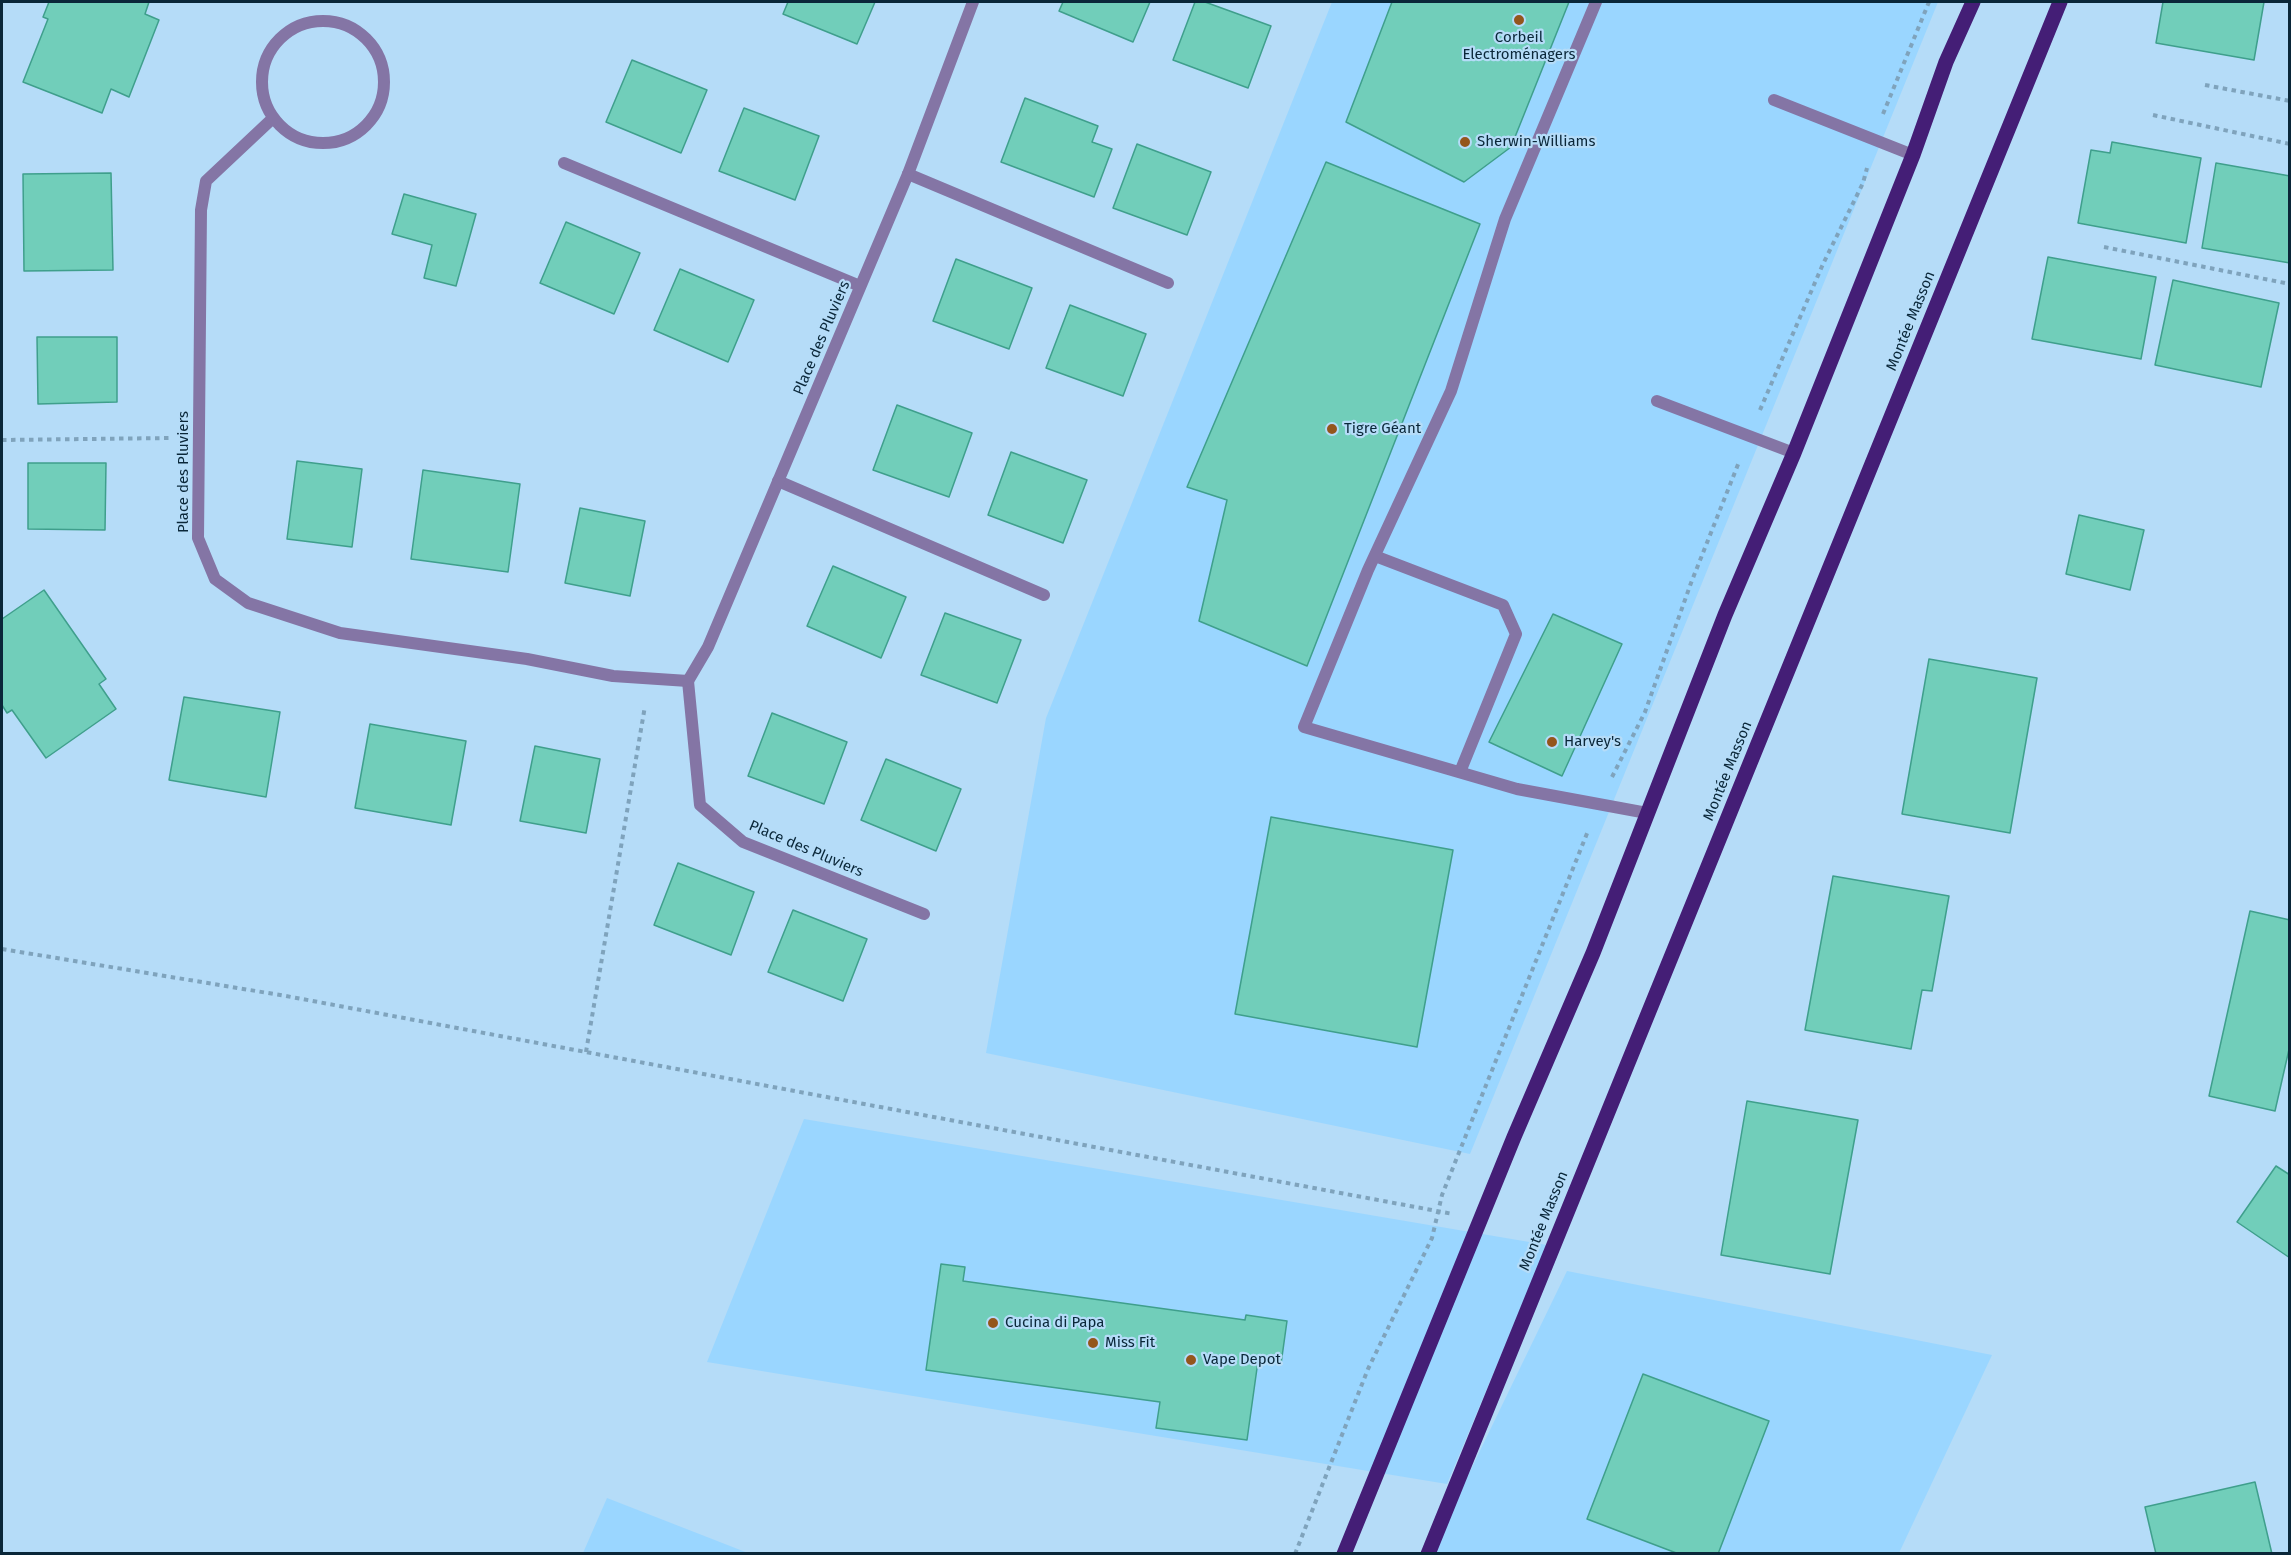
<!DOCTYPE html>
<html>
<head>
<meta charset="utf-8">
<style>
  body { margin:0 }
  #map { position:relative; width:2291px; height:1555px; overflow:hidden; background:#b5dcf8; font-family:"Fira Sans",sans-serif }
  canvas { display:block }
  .frame { position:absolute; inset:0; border:3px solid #0a2739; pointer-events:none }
</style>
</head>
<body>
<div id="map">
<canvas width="2291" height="1555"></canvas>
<div class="frame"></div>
</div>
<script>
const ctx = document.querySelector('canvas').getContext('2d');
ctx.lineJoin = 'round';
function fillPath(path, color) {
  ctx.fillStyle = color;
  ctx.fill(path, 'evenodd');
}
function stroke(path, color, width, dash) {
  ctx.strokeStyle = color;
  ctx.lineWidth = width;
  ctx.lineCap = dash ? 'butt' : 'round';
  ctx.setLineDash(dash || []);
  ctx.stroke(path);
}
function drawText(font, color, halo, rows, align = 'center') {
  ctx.font = font + ' "Fira Sans",sans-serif';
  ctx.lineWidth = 4.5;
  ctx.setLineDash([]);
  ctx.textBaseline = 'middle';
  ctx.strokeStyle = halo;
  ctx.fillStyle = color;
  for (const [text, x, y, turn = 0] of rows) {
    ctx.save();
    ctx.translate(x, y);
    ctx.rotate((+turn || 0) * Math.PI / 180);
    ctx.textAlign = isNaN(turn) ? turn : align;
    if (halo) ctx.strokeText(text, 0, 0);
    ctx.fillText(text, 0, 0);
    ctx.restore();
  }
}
fillPath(new Path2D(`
  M1332,2H1938L1470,1154L986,1053L1046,718Z
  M804,1119L1547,1245L1447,1484L707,1362Z
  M1567,1271L1992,1355L1899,1553L1430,1554Z
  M607,1498L748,1553H583Z`), '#9ad6ff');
const building = new Path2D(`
  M49,2H149L145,14L159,20L129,97L111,89L102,113L23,82L48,19L43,17Z
  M788,2H875L857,44L783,14Z
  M1063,2H1150L1133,42L1059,11Z
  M1195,2H1205L1271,26L1248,88L1173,60Z
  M1392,2H1569L1511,147L1464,182L1346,122Z
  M2163,2H2264L2254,60L2156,43Z
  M632,60L707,90L681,153L606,122Z
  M1025,98L1098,126L1092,142L1112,149L1094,197L1001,162Z
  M744,108L819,136L795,200L719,171Z
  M2112,142L2201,158L2186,243L2078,223L2091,150L2110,153Z
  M1137,144L1211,172L1187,235L1113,208Z
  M1326,162L1480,224L1307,666L1199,621L1227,500L1187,487Z
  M2216,163L2290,176V263L2202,248Z
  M111,173L113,270L24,271L23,174Z
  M404,194L476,214L456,286L424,278L432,245L392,234Z
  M566,222L640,253L614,314L540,283Z
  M2048,257L2156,277L2141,359L2032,339Z
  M956,259L1032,288L1009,349L933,321Z
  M680,269L754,300L728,362L654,330Z
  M2173,280L2279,303L2261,387L2155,365Z
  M1070,305L1146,334L1123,396L1046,368Z
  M37,337H117V402L38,404Z
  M897,405L972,433L949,497L873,470Z
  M1011,452L1087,480L1063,543L988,515Z
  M297,461L362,469L352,547L287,539Z
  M28,463H106L105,530L28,529Z
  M423,470L520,484L508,572L411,559Z
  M580,508L645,521L630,596L565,583Z
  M2079,515L2144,530L2130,590L2066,574Z
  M833,566L906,597L881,658L807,626Z
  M44,590L106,679L99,684L116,709L46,758L12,710L7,713L2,705V619Z
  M945,613L1021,640L997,703L921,675Z
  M1553,614L1622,644L1562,776L1489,742Z
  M1929,659L2037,678L2010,833L1902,814Z
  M184,697L280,712L266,797L169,780Z
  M772,713L847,742L824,804L748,776Z
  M370,724L466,741L451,825L355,808Z
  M535,746L600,759L586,833L520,821Z
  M886,759L961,789L936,851L861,820Z
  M1271,817L1453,850L1417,1047L1235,1014Z
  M678,863L754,892L731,955L654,925Z
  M1833,876L1949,896L1932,991L1922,990L1911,1049L1805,1030Z
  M793,910L867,939L843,1001L768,972Z
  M2250,911L2290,920V1045L2275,1111L2209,1096Z
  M1747,1101L1858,1120L1830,1274L1721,1255Z
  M2276,1166L2290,1175V1258L2237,1222Z
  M941,1264L965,1267L963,1281L1245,1320L1246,1315L1287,1321L1281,1364L1258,1361L1247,1440L1156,1428L1160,1402L926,1370Z
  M1643,1374L1769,1421L1718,1554H1679L1587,1519Z
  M2255,1482L2272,1554H2156L2145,1507Z`);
fillPath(building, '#71ceba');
stroke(building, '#3f9f8c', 1.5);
stroke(new Path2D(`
  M2205,85L2290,101
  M1883,114L1929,2
  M2153,115L2290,144
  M2104,247L2290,284
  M1760,410L1823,264L1863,183L1867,168
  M2,440L171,438
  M1612,777L1645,712L1691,583L1739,462
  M2,949L286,996L1453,1214
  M586,1052L645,706
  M1295,1554L1368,1369L1432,1238L1442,1195L1588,831`), '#7fa3bc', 4, [4.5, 4.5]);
stroke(new Path2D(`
  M1596,2L1505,219L1451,391L1368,570L1304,727L1517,789L1647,813
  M1774,100L1913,155
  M564,163L860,286
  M908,174L1168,283
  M1657,401L1794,453
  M778,481L1044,595
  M1375,556L1503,605L1516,634L1460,772
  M688,681L700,805L743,842L924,914`), '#8475a5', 12);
stroke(new Path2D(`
  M262 82a61 61 0 1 1 122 0a61 61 0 1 1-122 0Z
  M272,119L206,181L201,210L198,538L215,579L248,603L340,633L527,659L613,676L688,681L708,647L908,174L973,2`), '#8475a5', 12);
stroke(new Path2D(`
  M1344,1554L1514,1137L1593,953L1725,615L1794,453L1913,155L1946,62L1973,2
  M1428,1554L2060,2`), '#441e76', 15);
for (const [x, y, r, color] of [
  [1519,20,6,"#94561c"],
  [1465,142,6,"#94561c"],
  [1332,429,6,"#94561c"],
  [1552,742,6,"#94561c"],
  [993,1323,6,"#94561c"],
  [1093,1343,6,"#94561c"],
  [1191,1360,6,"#94561c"]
]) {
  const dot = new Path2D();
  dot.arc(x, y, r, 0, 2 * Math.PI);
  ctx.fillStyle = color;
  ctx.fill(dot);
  stroke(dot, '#b5dcf8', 2);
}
drawText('15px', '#0a2739', '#b5dcf8', [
  ["Corbeil",1519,38,"center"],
  ["Electroménagers",1519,55,"center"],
  ["Sherwin-Williams",1477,142],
  ["Tigre Géant",1344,429],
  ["Harvey's",1564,742],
  ["Cucina di Papa",1005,1323],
  ["Miss Fit",1105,1343],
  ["Vape Depot",1203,1360]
], 'left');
drawText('15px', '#0a2739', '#b5dcf8', [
  ["Montée Masson",1911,321,-68],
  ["Place des Pluviers",822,338,-67],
  ["Place des Pluviers",184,472,-90],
  ["Montée Masson",1728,771,-68],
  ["Place des Pluviers",806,849,23],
  ["Montée Masson",1544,1221,-68]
]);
</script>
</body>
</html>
